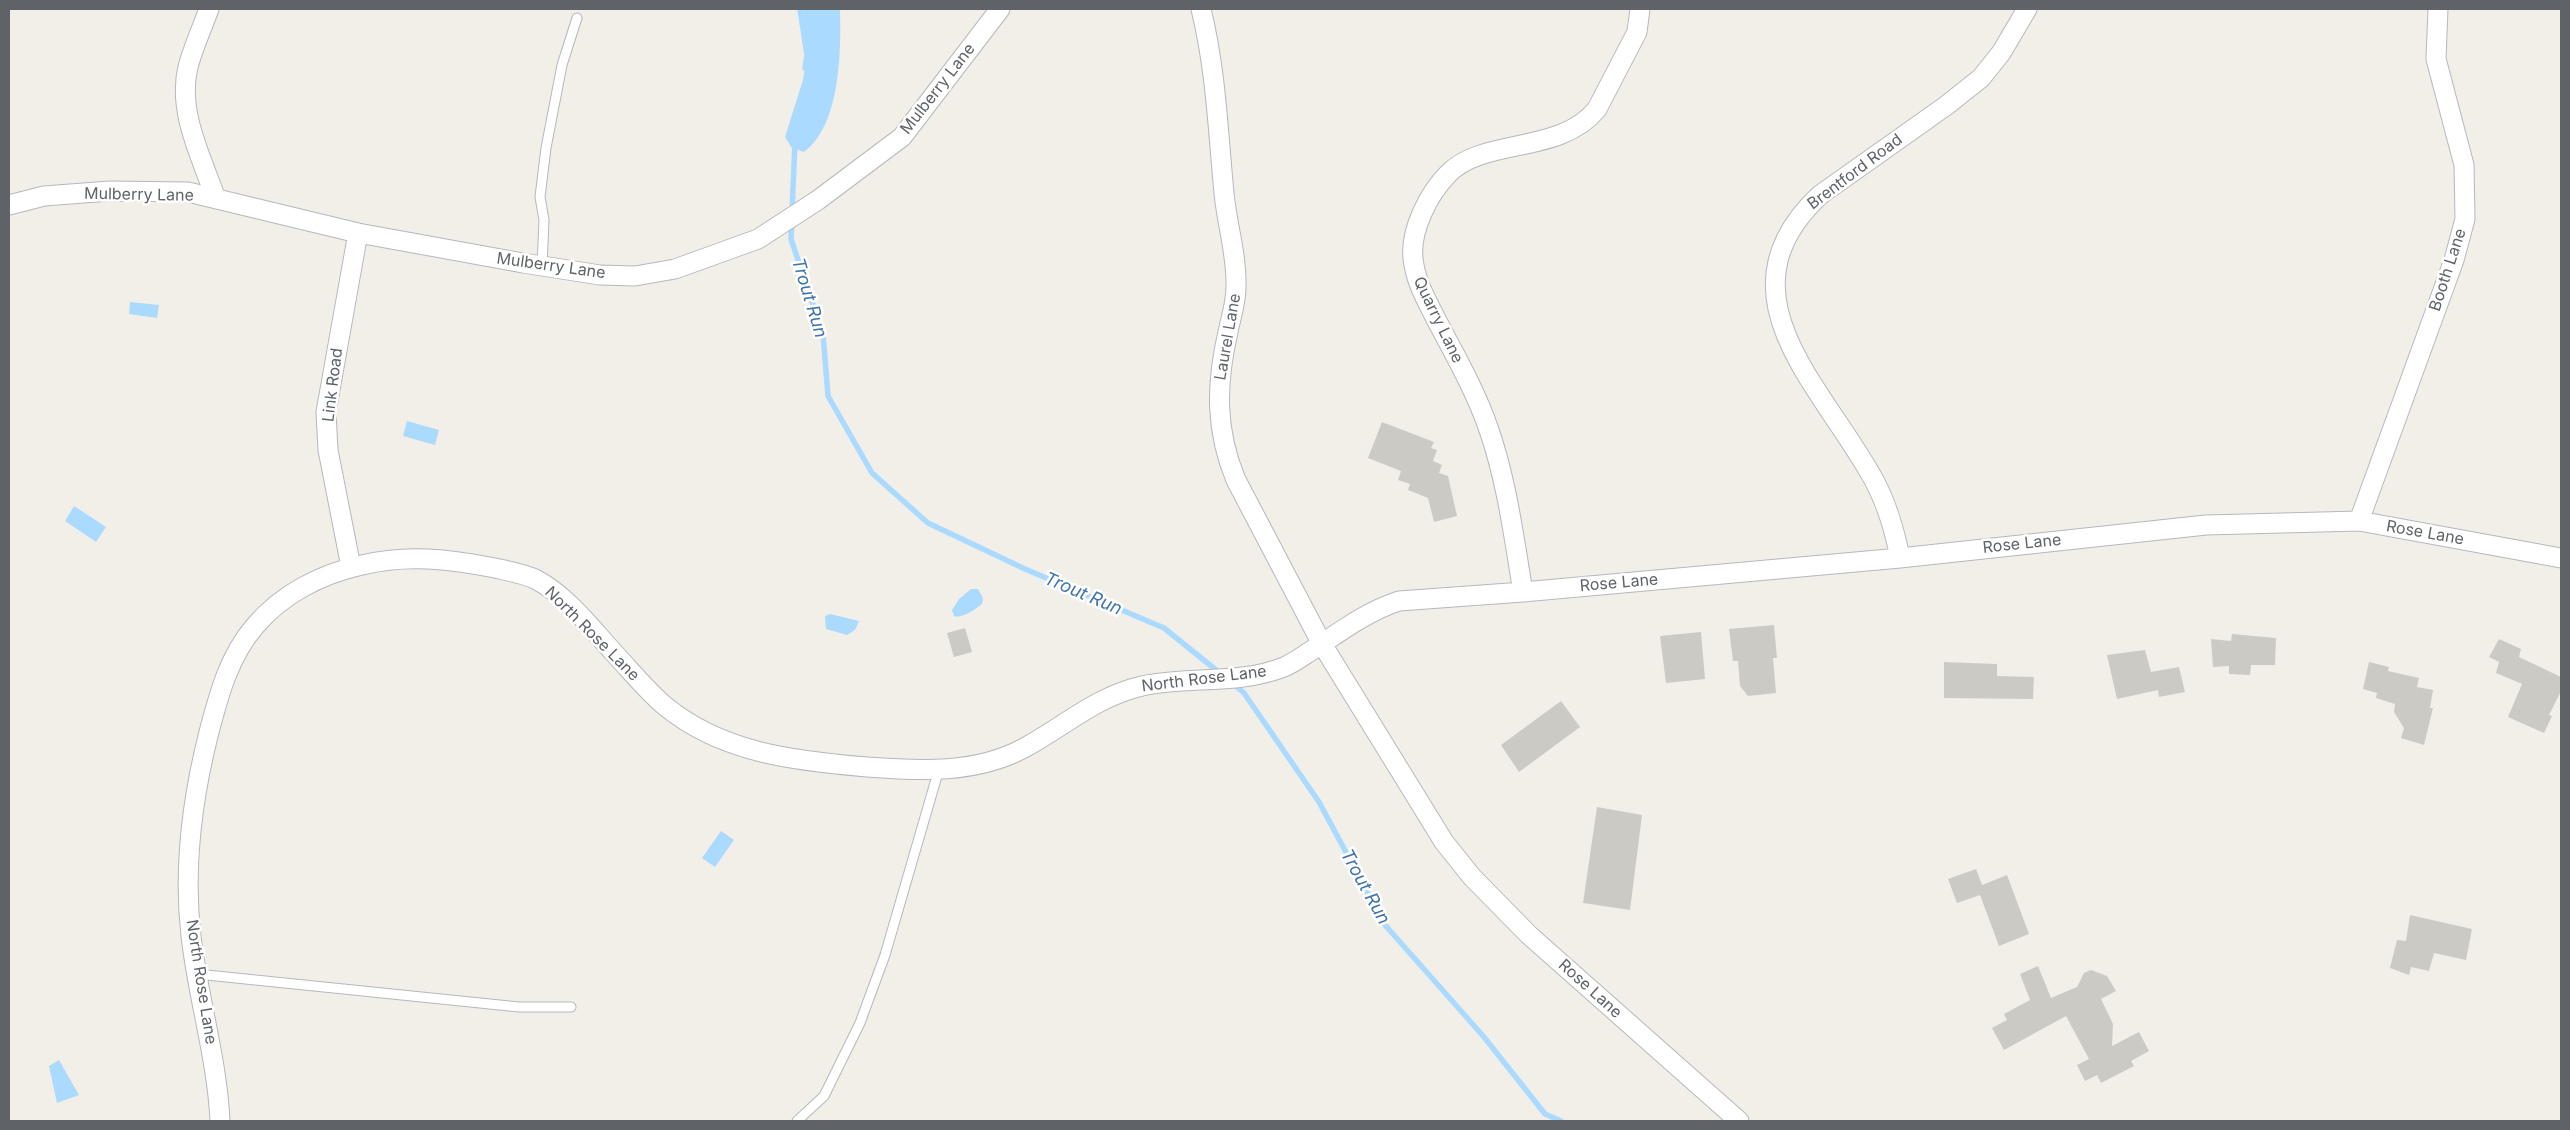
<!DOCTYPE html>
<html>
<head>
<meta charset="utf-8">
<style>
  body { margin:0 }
  #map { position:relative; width:2570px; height:1130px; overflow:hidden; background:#f1efe8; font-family:Inter,sans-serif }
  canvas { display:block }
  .frame { position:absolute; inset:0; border:10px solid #5f6368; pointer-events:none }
</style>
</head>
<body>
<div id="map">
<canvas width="2570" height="1130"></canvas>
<div class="frame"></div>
</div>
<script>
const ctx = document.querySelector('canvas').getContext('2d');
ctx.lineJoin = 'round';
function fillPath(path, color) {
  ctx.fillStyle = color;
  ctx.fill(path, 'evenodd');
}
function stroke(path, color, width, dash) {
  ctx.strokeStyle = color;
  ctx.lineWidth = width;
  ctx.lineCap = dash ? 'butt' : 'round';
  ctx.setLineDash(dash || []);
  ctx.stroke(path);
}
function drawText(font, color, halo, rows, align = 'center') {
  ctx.font = font + ' Inter,sans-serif';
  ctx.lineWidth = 5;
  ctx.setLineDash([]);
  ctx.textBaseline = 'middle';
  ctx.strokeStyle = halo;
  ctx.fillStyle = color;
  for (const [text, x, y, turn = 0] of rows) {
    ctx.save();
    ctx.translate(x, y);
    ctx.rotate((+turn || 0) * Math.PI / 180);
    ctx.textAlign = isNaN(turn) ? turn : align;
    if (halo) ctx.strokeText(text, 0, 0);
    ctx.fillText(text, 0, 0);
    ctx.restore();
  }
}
fillPath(new Path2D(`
  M803,9H840C841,50 841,125 804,152L792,148L785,137L803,80L806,59Z
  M130,302L159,305L157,318L129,314Z
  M407,421L439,430L435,445L403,436Z
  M74,506L106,527L96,542L65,521Z
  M971,589H978L983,598L982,604C976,609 961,619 954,616L952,610L959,599Z
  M830,614L859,621L855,630L847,635L826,629L825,616Z
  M721,831L734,840L715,867L702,858Z
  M59,1060L79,1095L57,1103L49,1066Z`), '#aadaff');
stroke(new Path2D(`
  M800,9L807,55L805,68
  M792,212L795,142
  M792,222L791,239L823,334L828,396L872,473L928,523L1025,569L1164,628L1221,674
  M1232,683L1244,693L1319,802L1385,925L1484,1037L1545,1114L1561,1121`), '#aadaff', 5.5);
fillPath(new Path2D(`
  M1382,422L1434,442L1431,448L1437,450L1433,461L1442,465L1439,473L1448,476L1457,516L1434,522L1428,498L1408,490L1410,484L1398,480L1401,471L1368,458Z
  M1774,625L1777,658H1773L1776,693L1748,696L1740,686L1738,661H1733L1729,629Z
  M965,628L972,652L954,657L947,633Z
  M1701,632L1705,679L1666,683L1660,636Z
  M2232,634L2276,638L2275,665H2251L2250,675L2229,674V666L2213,667L2211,639L2231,641Z
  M2499,639L2521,649L2519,657L2561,677V691L2549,715L2552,716L2544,733L2508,717L2522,684L2496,673L2499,662L2489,657Z
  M2145,650L2151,672L2179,667L2185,692L2159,697L2158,690L2117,699L2107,655Z
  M1944,662L1997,664V676L2034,677L2033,699L1944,698Z
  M2369,662L2389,667L2388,671L2419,678L2417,687L2433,690L2430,708H2433L2424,745L2401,738L2404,728L2394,712L2395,704L2376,698L2377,693L2363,689Z
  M1561,701L1580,727L1519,772L1501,745Z
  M1597,807L1642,815L1630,910L1583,903Z
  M1976,869L1982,885L2007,875L2029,934L1999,946L1980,895L1957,903L1948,879Z
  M2410,915L2472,929L2466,960L2434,953L2429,971L2411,967L2409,975L2390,968L2397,940L2406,941Z
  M2038,966L2051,998L2077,987L2084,973L2091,970L2107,976L2116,991L2101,999L2113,1024L2112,1046L2139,1032L2149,1051L2131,1061L2134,1066L2101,1083L2097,1075L2085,1081L2077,1065L2089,1059L2066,1016L2004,1050L1992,1028L2007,1020L2004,1014L2030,1000L2020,974Z`), '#cccac5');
const service = new Path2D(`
  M542,266L544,220L540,197L546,148L562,65L577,18
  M197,974L519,1007H571
  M797,1121L824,1096L860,1023L885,955L939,769`);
const minor = new Path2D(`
  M209,9C202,28 193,48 188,67C177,112 202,158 216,199
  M1201,9C1216,70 1218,131 1224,193C1227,225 1237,255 1236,287C1236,303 1231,317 1228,332C1216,384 1215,430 1236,480L1322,644L1444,842L1472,877L1529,935L1739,1121
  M9,205L44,196L110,191L188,192L358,233L523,263L600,275L635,276L675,269L758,239L818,200L902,137L1000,9
  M2359,521L2454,260L2465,219L2464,165L2436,59L2438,9
  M1900,558C1895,532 1887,505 1875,482C1825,388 1713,295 1820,195L1947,105L1981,78L2001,53L2027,9
  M351,567L328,450L326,412L358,233
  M1523,592C1514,538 1507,482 1489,430C1476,392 1456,357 1437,321C1427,301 1415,281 1413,258C1410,230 1429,193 1448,174C1483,137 1560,155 1597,109L1637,32L1640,9
  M220,1121C217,1058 198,998 191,936C183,867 192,799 209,732C219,694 229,656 255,626C282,594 321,574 362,565C407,554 449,559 495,568C508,571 525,574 537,580C568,597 592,629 615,654C631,671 647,691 665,706C722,753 795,761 867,767C920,771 976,774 1024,748C1065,726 1095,697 1142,686C1188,676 1239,685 1284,667C1294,663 1304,655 1314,649C1341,631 1368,611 1399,601L1523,592L1900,558L2206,525L2359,521L2561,558`);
stroke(service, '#b5b8bc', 11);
stroke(minor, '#b5b8bc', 21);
stroke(service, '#fff', 9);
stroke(minor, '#fff', 19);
drawText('16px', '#5f6368', '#fff', [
  ["Mulberry Lane",938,89,-52],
  ["Brentford Road",1855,172,-37],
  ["Mulberry Lane",139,195,1],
  ["Mulberry Lane",551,266,8],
  ["Booth Lane",2448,270,-72],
  ["Quarry Lane",1438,320,64],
  ["Laurel Lane",1228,337,-80],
  ["Link Road",333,385,-83],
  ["Rose Lane",2425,533,10],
  ["Rose Lane",2022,544,-6],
  ["Rose Lane",1619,583,-5],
  ["North Rose Lane",592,634,45],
  ["North Rose Lane",1204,679,-7],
  ["North Rose Lane",201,982,81],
  ["Rose Lane",1590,989,42]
]);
drawText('italic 18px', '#4174aa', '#fff', [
  ["Trout Run",809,298,73],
  ["Trout Run",1083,594,23],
  ["Trout Run",1365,887,61]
]);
</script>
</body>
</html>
